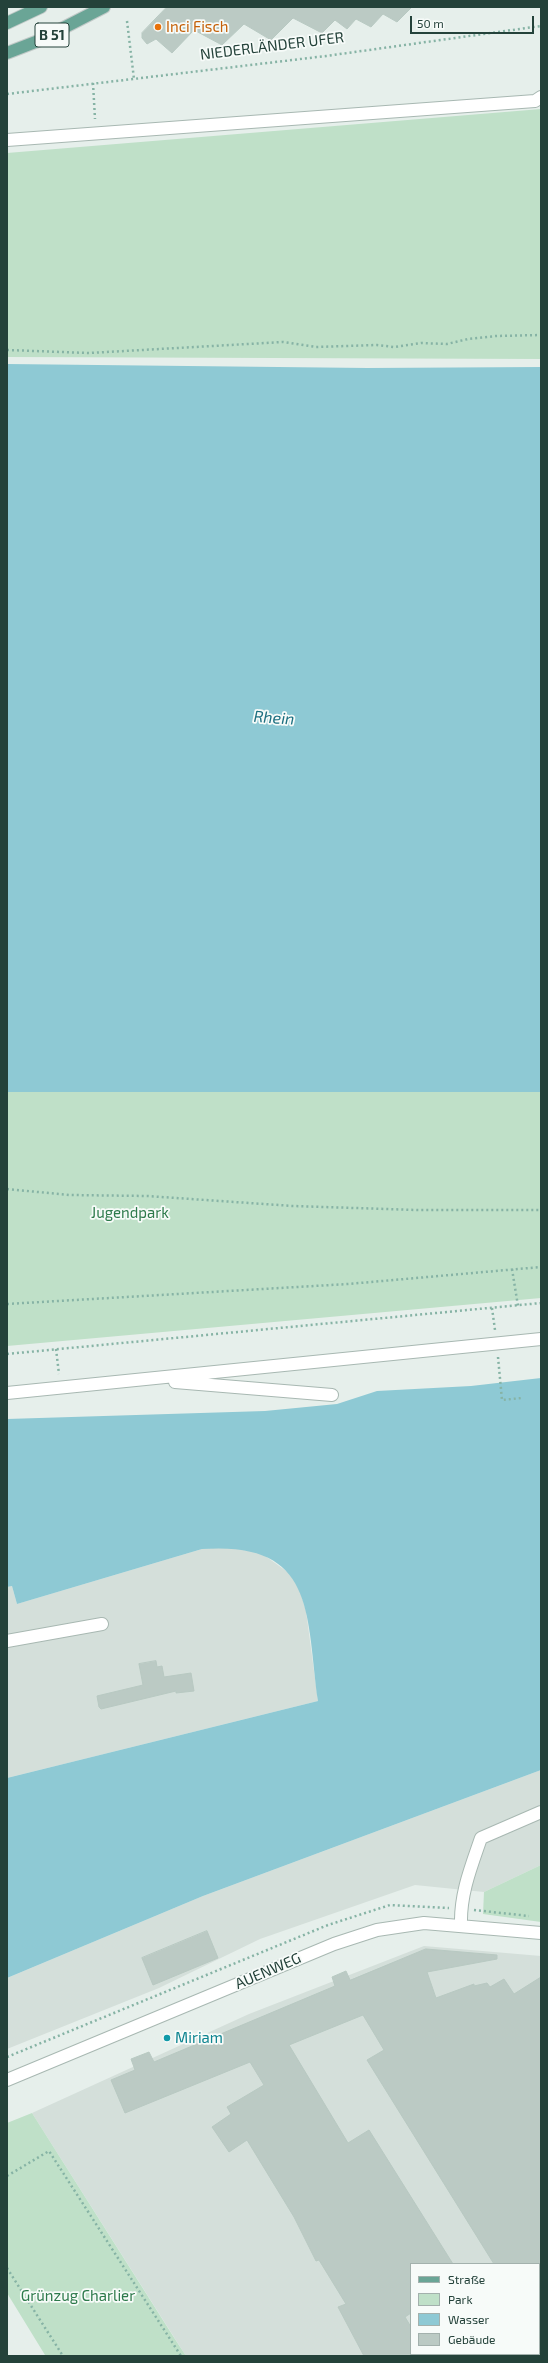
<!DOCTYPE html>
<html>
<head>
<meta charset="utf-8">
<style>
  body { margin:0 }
  #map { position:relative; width:548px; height:2363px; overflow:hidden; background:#e6efeb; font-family:"Exo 2",sans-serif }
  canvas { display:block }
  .frame { position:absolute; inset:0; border:8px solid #24423a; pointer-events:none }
  .legend { position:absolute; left:410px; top:2263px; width:130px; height:92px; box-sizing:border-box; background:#f7fbf9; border:1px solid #a3b1ad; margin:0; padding:5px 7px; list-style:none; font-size:12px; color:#24423a }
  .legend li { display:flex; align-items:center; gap:8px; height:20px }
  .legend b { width:20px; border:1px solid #a3b1ad }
  .scale { position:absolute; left:410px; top:16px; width:124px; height:18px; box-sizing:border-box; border:2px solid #24423a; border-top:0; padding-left:5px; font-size:12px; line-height:14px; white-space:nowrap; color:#24423a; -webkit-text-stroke:3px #f7fbf9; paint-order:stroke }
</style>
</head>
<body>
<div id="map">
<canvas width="548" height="2363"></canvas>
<div class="frame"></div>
<ul class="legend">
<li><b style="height:5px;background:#6aa596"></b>Straße</li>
<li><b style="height:11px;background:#bfe0c8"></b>Park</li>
<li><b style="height:11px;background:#8ec9d4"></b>Wasser</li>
<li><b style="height:11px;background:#bbcac4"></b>Gebäude</li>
</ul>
<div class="scale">50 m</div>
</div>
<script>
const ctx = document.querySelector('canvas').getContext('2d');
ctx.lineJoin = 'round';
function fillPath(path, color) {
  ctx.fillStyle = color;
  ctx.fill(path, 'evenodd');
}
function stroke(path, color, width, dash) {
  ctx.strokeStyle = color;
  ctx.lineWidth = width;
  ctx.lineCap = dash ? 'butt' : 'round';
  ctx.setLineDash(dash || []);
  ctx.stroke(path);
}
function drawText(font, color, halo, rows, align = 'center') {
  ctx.font = font + ' "Exo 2",sans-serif';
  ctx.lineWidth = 3.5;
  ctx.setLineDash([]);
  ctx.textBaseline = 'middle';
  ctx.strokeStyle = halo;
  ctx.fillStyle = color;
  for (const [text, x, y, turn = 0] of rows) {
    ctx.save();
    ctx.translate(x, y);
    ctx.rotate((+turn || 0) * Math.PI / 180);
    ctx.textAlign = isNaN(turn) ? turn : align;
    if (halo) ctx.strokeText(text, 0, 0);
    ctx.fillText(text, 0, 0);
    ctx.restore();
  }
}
fillPath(new Path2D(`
  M226,1547L261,1553L289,1573L299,1587L306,1611L318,1701L7,1778V1587L12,1586L17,1604L202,1549Z
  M541,1770V1865L484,1892L415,1885L260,1939L159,1988L7,2049V1978L203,1896Z
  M424,1946L541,1956V2356H186L32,2113L249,2014ZM411,2264H539V2354H411Z`), '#d4dfda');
fillPath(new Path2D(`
  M541,109V359L7,357V153Z
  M7,1092H541V1298L7,1346Z
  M541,1865V1922L483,1914L484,1892Z
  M32,2113L173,2336L186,2356L45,2355L7,2293V2123Z`), '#bfe0c8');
fillPath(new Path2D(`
  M7,364L368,368L541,367V1092H7Z
  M541,1378V1770L203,1896L7,1978V1778L318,1701C306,1613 316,1541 202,1549L17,1604L12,1586L7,1587V1419L265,1411L337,1404L377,1391L471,1386Z`), '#8ec9d4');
const building = new Path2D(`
  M167,7H412L397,22L383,14L371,27L356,19L347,29L335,20L322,33L293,18L271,40L244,24L222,45L194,30L172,53L156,39L147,44L142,38V33Z
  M156,1661L157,1667L162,1666L164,1677L191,1673L194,1691L176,1693V1691L101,1709L99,1707L97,1696L143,1685L139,1664Z
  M207,1931L218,1958L153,1985L142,1958Z
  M426,1949L497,1955V1959L427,1972L436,1998L474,1984V1986L487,1983L490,1987L504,1979L514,1994L541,1977V2264H494L367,2060L384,2050L363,2015L289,2045L348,2143L369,2130L453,2264H411V2313L405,2317L411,2327V2356H364L338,2307L346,2304L319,2260L316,2261L294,2217L247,2140L229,2152L212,2127L231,2114L227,2107L264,2085L250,2062L125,2113L111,2080L135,2070L131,2059L149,2052L154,2062L335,1986L332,1977L346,1971L350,1980Z`);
fillPath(building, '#bbcac4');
stroke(building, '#b8c9c2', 1);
const minor = new Path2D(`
  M7,140L535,101L541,97
  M175,1382L332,1395
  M7,1393L541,1339
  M7,1641L102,1624
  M461,1925C460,1894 471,1867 481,1838L541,1812
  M7,2080L334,1944L377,1930L424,1923L541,1933`);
const major = new Path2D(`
  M7,23L41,7
  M7,53L38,41L104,7`);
stroke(minor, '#a8b8b2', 14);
stroke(major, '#c2cac8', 14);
stroke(new Path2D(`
  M127,21L134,79
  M93,83L95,119
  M7,94L326,56L541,26
  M7,350L89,353L283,342L316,347L377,345L394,347L421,343L447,344L468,339L496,336L541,335
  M7,1189L69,1195L147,1196L293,1206L417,1210H541
  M512,1269L518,1306
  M7,1304L348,1284L541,1267
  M492,1308L495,1330
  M56,1349L59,1374
  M7,1354L541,1303
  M498,1357L502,1400L522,1398
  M474,1910L529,1916
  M7,2057L328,1925L390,1905L449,1908
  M7,2176L49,2151L181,2356
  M7,2268L63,2356`), '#86b3a5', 2.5, [2, 3]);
stroke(minor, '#fff', 12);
stroke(major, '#6aa596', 12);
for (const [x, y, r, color] of [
  [158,27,4,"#e8710a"],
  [167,2038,4,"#0f9aa8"]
]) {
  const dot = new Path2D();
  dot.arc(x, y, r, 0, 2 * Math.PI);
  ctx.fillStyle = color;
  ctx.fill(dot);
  stroke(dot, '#f7fbf9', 1.5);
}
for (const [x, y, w] of [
  [52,35,34]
]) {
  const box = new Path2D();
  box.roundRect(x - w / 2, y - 12, w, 24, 3);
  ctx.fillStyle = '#f7fbf9';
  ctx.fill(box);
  stroke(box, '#24423a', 1);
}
drawText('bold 14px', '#24423a', null, [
  ["B 51",52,35]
]);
drawText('15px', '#c56008', '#f7fbf9', [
  ["Inci Fisch",166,27]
], 'left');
drawText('15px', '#24423a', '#f7fbf9', [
  ["NIEDERLÄNDER UFER",272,46,-7],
  ["AUENWEG",268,1971,-23]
]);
drawText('15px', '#2d7a4b', '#f7fbf9', [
  ["Jugendpark",130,1213],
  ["Grünzug Charlier",78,2296]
]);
drawText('15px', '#0d838f', '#f7fbf9', [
  ["Miriam",175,2038]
], 'left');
drawText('italic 16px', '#1c6f80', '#f7fbf9', [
  ["Rhein",274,718,4]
]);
</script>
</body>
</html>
